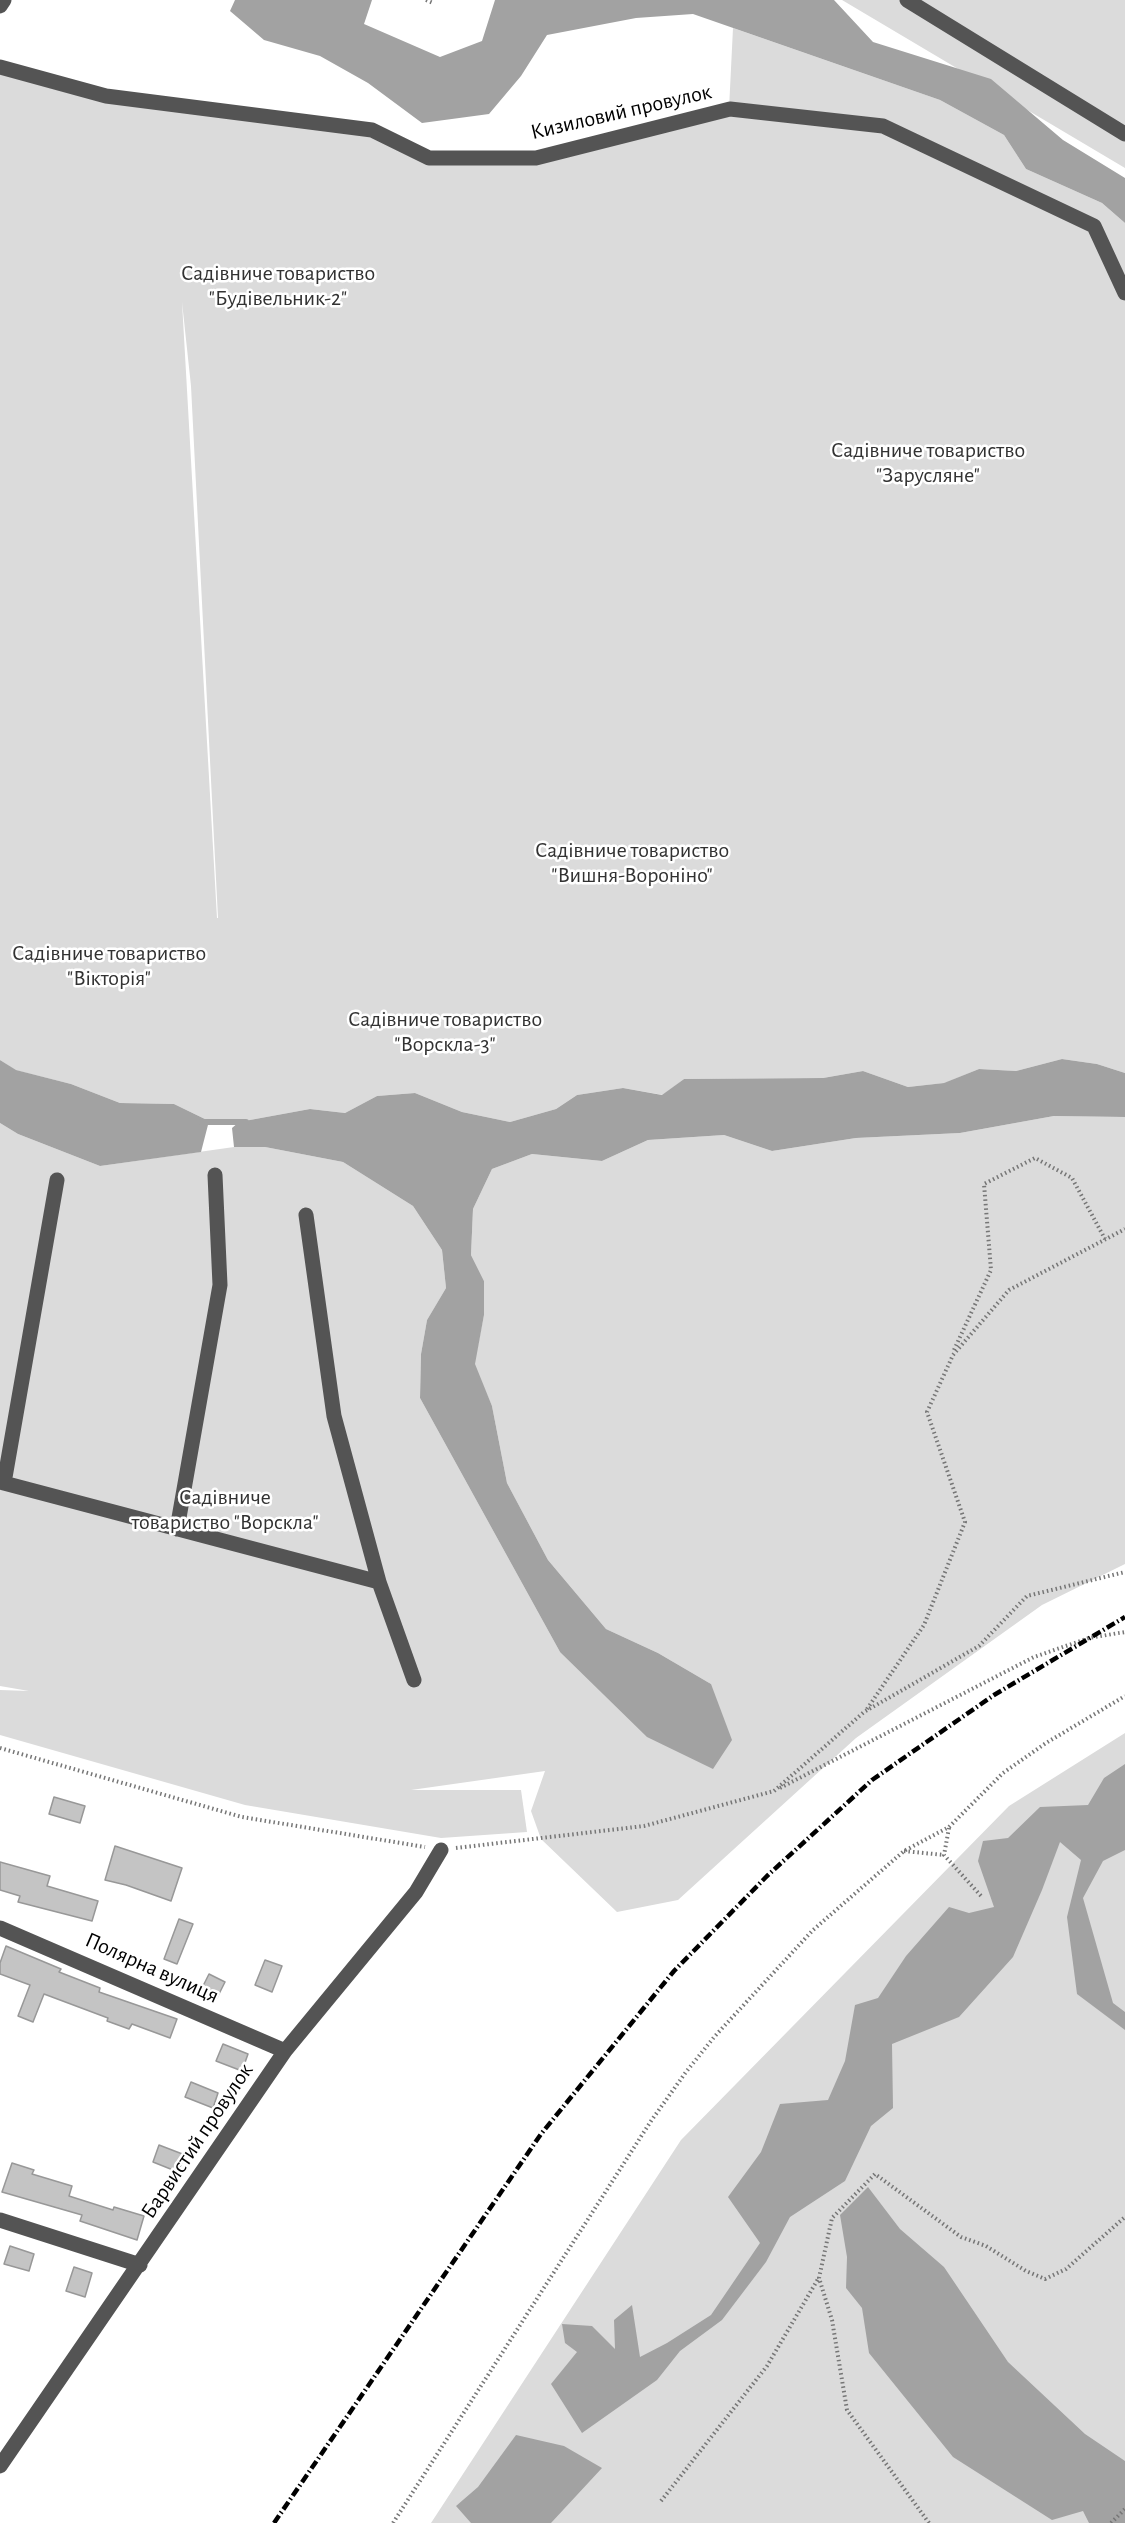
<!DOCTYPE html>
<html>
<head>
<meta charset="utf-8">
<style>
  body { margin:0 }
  canvas { display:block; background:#fff }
</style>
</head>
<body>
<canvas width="1125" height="2523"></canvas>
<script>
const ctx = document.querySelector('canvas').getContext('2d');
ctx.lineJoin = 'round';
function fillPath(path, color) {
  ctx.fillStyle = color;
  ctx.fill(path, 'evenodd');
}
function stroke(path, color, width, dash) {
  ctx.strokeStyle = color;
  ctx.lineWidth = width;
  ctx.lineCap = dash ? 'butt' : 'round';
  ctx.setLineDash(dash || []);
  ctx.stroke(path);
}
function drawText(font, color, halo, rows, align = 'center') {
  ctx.font = font + ' "Alegreya Sans",sans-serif';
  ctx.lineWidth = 5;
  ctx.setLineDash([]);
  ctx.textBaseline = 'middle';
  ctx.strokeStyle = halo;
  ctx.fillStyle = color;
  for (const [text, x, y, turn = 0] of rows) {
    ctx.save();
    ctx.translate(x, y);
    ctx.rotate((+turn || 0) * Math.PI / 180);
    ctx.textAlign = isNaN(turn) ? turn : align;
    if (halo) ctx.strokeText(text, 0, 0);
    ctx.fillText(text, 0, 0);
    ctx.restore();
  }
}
fillPath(new Path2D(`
  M842,0H1125V168Z
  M733,28L940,100L1004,135L1026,169L1102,203L1125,223V1073L1097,1064L1062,1059L1016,1071L979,1069L945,1083L908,1087L863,1071L823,1078L684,1079L663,1095L623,1088L577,1095L556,1109L510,1122L462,1112L415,1093L377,1096L345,1113L310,1109L239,1122L209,1121L174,1104L120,1103L71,1084L15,1070L0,1060V67L106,96L372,130L429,157L536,158L729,109ZM182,302L191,386L218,918H217Z
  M1054,1116L1125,1117V1564L1042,1605L856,1738L678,1900L617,1912L541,1839L531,1811L545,1771L411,1790H521L527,1832L441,1838L245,1805L0,1735V1690L29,1691L0,1686V1123L18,1134L100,1166L234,1147H265L343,1162L413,1206L442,1250L446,1288L427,1320L421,1354L420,1398L560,1652L711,1684L658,1653L606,1629L548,1560L507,1483L492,1406L474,1365L484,1315V1281L471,1255L473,1209L492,1169L532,1154L602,1161L648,1140L724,1135L772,1151L856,1138L960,1133Z
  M1125,1733V2489L1094,2523H431L681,2140L1009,1806Z`), '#dbdbdb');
fillPath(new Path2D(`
  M235,0H372L364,24L440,57L482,41L495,0H834L873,42L991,79L1063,140L1125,178V223L1102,203L1026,169L1004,135L940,100L693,14L636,18L547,35L521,76L489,114L422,123L368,83L320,56L264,40L230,11Z
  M1062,1059L1097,1064L1125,1073V1117L1054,1116L960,1133L856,1138L772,1151L724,1135L648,1140L602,1161L532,1154L492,1169L473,1209L471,1255L484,1281V1315L475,1364L492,1406L507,1483L548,1560L606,1629L658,1653L711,1684L732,1740L713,1769L647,1737L560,1652L420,1398L421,1354L427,1320L446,1288L442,1250L413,1206L343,1162L265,1147H234L232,1128L239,1122L310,1109L345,1113L377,1096L415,1093L462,1112L510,1122L556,1109L577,1095L623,1088L662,1095L684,1079L823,1078L863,1071L908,1087L944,1083L979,1069L1016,1071Z
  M0,1060L16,1070L71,1084L120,1103L174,1104L209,1121L201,1152L100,1166L18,1134L0,1123Z
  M1125,1764V1850L1103,1861L1083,1898L1113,2003L1125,2012V2030L1077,1994L1067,1917L1081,1860L1060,1842L1042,1890L1013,1957L959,2017L892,2044L893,2108L871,2126L845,2181L790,2217L766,2262L722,2320L680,2351L657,2380L582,2433L551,2384L577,2352L565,2343L562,2324L592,2326L615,2349L614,2320L632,2305L640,2357L667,2343L711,2315L760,2243L728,2197L761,2152L780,2104L828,2100L845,2061L855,2005L878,1998L906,1956L949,1907L969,1913L994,1907L978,1861L983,1841L1008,1838L1040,1807L1088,1805L1104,1778Z
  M868,2187L900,2229L944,2267L1008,2362L1085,2434L1125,2461V2523H1089L1083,2511L1052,2520L953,2457L869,2353L862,2308L846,2288L847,2257L840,2215Z
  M516,2435L564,2446L602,2468L551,2523H471L456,2506L478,2487Z`), '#a2a2a2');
stroke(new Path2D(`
  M202,1122H246`), '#a2a2a2', 6);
const building = new Path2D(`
  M54,1797L85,1806L80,1823L49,1814Z
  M115,1846L182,1868L171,1901L126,1885L105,1880Z
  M0,1862L50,1876L47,1886L98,1901L92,1921L18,1902L20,1896L0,1890Z
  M179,1919L193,1924L177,1964L164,1959Z
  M6,1946L61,1969L59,1972L100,1988L99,1992L177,2019L170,2038L132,2024L129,2029L107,2021L108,2018L44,1994L33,2022L18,2016L30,1985L0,1974V1963Z
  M265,1960L282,1966L272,1992L255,1985Z
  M209,1974L225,1982L217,1998L201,1990Z
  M223,2044L248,2054L242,2071L216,2061Z
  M191,2082L218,2093L213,2108L185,2097Z
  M159,2145L185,2155L178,2172L153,2162Z
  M12,2163L34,2170L32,2174L72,2186L69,2196L113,2210L114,2207L144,2216L137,2240L80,2221L82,2215L2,2192Z
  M10,2246L34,2254L29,2271L4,2264Z
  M74,2267L92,2273L85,2297L66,2291Z`);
fillPath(building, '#c4c4c4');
stroke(building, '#989898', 1.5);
stroke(new Path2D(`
  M426,0L433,3
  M954,1350L991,1270L984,1184L1035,1158L1072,1178L1105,1239
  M867,1709L924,1625L965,1522L927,1412L953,1355L1009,1290L1125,1229
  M0,1748L242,1817L425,1847
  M780,1788L1034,1657L1089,1638L1125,1632
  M949,1828L944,1855L982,1897
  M456,1848L644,1826L774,1791L864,1712L979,1646L1027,1596L1125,1572
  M904,1851L944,1855
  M661,2501L767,2366L818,2279
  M393,2523L651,2121L686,2072L715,2036L813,1930L904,1851L949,1827L1003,1773L1046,1743L1125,1696
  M929,2523L847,2410L832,2320L819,2278L832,2218L875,2174L961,2237L986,2246L1026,2271L1045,2279L1066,2269L1125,2217
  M1111,2523L1125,2509`), '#767676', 4, [1.5, 3]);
stroke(new Path2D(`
  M907,0L1125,134
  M0,6L4,0
  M0,67L106,96L372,130L429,158H536L730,109L883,126L1094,226L1125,293
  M306,1215L334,1416L379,1582
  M0,1482L379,1582L414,1680
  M4,1483L57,1180
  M177,1529L220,1285L215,1175
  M0,1928L285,2051
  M0,2220L140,2265
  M0,2466L285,2051L416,1892L441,1850`), '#545454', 15);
stroke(new Path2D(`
  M274,2523L541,2134L674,1971L767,1876L872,1780L994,1695L1125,1617`), '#000', 4.5, [9, 3, 1.5, 3]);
drawText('22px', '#000', '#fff', [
  ["Кизиловий провулок",621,112,-13],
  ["Полярна вулиця",152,1968,24],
  ["Барвистий провулок",197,2141,-56]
]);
drawText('22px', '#323232', '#fff', [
  ["Садівниче товариство",278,273],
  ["\"Будівельник-2\"",278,298],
  ["Садівниче товариство",928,450],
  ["\"Зарусляне\"",928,475],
  ["Садівниче товариство",632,850],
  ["\"Вишня-Вороніно\"",632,875],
  ["Садівниче товариство",109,953],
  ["\"Вікторія\"",109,978],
  ["Садівниче товариство",445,1019],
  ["\"Ворскла-3\"",445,1044],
  ["Садівниче",225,1497],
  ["товариство \"Ворскла\"",225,1522]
]);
</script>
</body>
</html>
